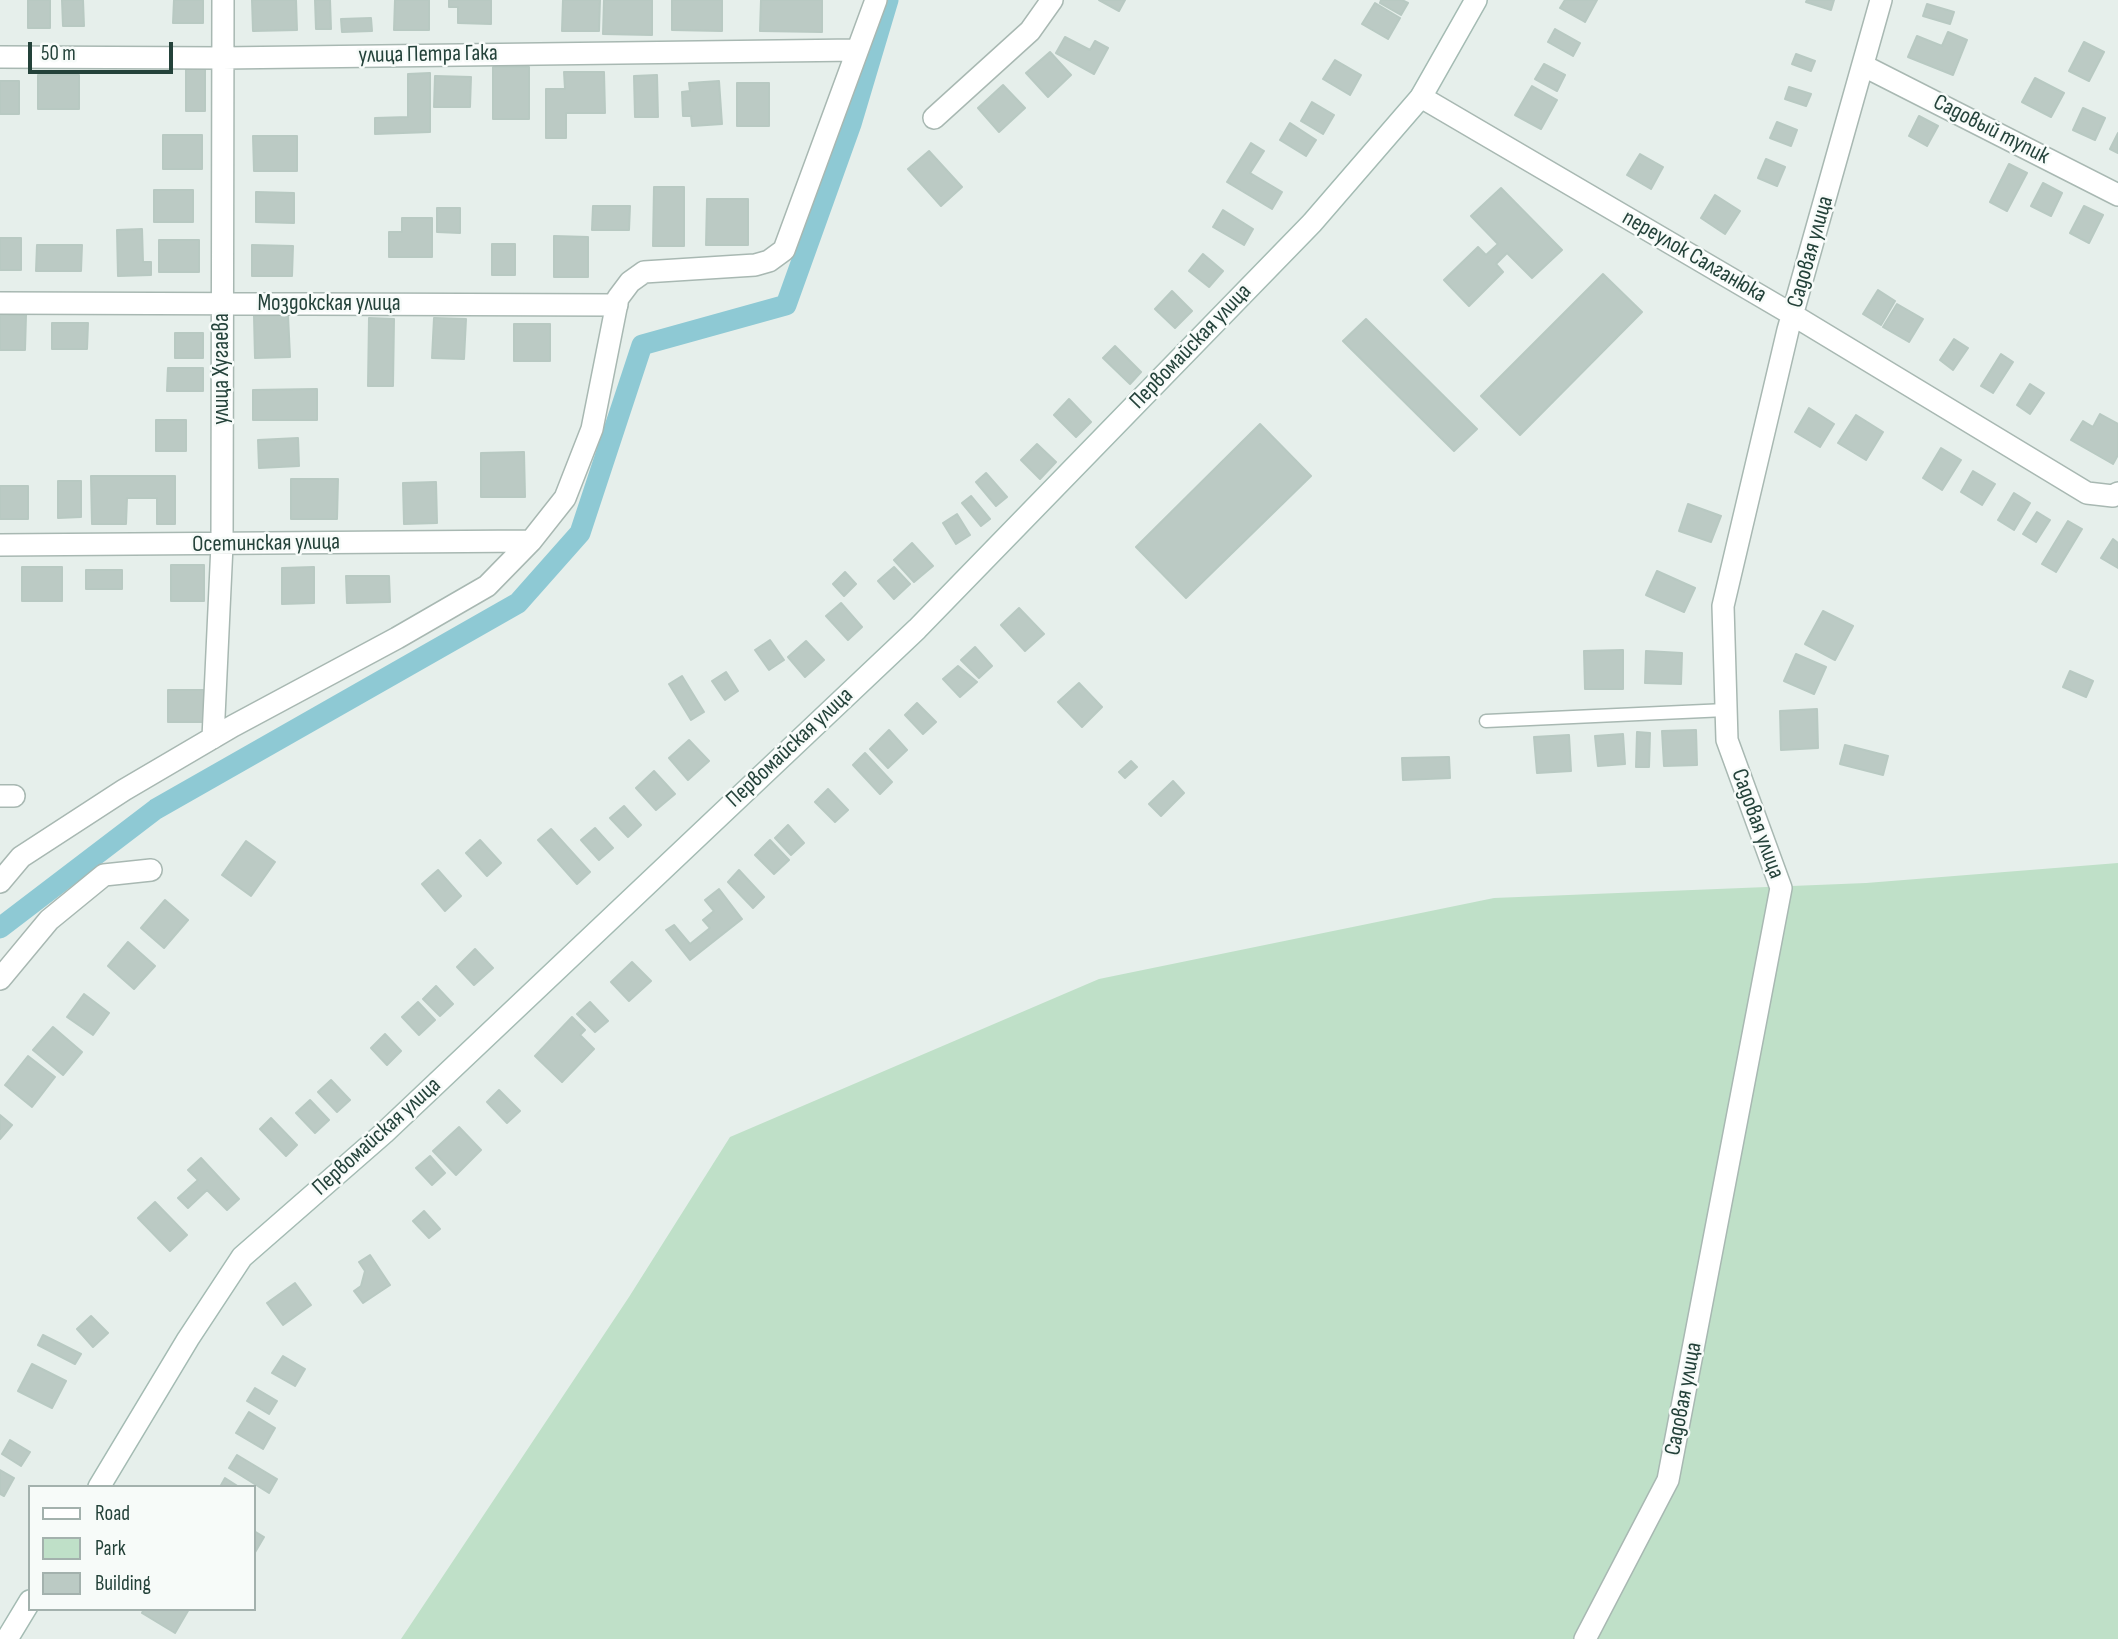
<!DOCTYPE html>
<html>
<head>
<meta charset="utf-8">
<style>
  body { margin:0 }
  #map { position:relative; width:2118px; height:1639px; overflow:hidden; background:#e6efeb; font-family:"Sofia Sans Condensed",sans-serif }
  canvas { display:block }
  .legend { position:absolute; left:28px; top:1485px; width:228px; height:126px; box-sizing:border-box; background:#f7fbf9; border:2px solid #a3b1ad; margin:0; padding:9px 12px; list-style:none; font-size:21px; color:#24423a }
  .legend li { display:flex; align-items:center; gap:14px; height:35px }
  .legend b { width:35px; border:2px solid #a3b1ad }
  .scale { position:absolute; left:28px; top:42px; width:145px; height:32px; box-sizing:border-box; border:4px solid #24423a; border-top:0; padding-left:9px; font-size:21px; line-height:24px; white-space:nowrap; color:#24423a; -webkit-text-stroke:5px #f7fbf9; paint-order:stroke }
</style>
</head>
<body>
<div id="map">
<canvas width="2118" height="1639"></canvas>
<ul class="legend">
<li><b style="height:9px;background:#fff"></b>Road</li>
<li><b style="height:19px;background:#bfe0c8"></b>Park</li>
<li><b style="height:19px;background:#bbcac4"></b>Building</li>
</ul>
<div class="scale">50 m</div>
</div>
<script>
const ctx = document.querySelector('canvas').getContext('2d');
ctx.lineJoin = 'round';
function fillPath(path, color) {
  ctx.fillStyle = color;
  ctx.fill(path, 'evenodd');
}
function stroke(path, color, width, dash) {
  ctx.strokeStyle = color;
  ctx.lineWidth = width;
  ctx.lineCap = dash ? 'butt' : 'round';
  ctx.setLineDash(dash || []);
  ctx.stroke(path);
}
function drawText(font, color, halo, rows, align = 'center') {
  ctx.font = font + ' "Sofia Sans Condensed",sans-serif';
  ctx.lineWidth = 5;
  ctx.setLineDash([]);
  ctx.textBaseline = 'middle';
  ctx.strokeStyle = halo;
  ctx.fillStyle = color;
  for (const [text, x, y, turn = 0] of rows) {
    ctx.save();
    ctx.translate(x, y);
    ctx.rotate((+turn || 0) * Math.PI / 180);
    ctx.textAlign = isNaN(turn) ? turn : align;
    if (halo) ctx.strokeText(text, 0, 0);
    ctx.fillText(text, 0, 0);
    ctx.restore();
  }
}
fillPath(new Path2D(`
  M2118,863V1639H401L629,1297L730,1137L1099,979L1494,898L1866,883Z`), '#bfe0c8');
stroke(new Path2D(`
  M0,928L156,809L518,603L580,533L642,345L786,305L851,124L888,0`), '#8ec9d4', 21);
const building = new Path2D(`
  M28,0H50V28H28Z
  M62,0H83L84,26H63Z
  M174,0H203V23H173Z
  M252,0H296L297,30L253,31Z
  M315,0H330L331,29H316Z
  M395,0H429V30H394Z
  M449,0H491V24L458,23V7H449Z
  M563,0H600L599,31H562Z
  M604,0H652V35L603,34Z
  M672,0H722V31L672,30Z
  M761,0H822V32L760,31Z
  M1099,0H1125L1119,11Z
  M1381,0H1402L1408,3L1401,15L1380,3Z
  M1565,0H1597L1585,22L1560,8Z
  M1807,0H1834L1831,10L1806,2Z
  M1375,3L1400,18L1388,39L1362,24Z
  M1927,4L1954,12L1950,24L1923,16Z
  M371,18L372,31L342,32L341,19Z
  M1555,29L1580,43L1573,56L1548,42Z
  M1948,32L1967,40L1953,75L1908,57L1917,36L1942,46Z
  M1065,37L1090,50L1095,41L1108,48L1094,74L1056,53Z
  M2084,42L2104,52L2089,81L2069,71Z
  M1050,52L1071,75L1048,97L1026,73Z
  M1796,54L1815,61L1811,71L1792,64Z
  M1335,60L1361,75L1350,95L1323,79Z
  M1544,64L1565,75L1557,91L1535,79Z
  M493,67H529V119H493Z
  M186,68H205V111H186Z
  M564,72H604L605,113H566V138H546V89H565Z
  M430,73V132L375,134V118L408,117V74Z
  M38,75H79V109H38Z
  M657,75L658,117H635L634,76Z
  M435,76L471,77L470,107H434Z
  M2035,78L2064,93L2051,117L2022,102Z
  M0,81H19V114H0Z
  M719,81L722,124L692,126L691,116H683L682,92L690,91L689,83Z
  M737,83H769V126H737Z
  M1003,85L1025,108L999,132L978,108Z
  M1532,86L1557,100L1541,129L1515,115Z
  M1789,87L1811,94L1806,106L1785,99Z
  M1312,102L1334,115L1323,134L1301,121Z
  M2083,108L2105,118L2095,140L2073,130Z
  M1919,116L1938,126L1927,146L1909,136Z
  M1777,122L1797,130L1791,146L1770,138Z
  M1290,123L1316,140L1306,156L1280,140Z
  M2118,133V153L2110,149Z
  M163,135H202V169H163Z
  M253,136H297V171H254Z
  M1251,143L1264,151L1250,173L1282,192L1272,209L1227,182Z
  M929,151L962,187L941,206L908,169Z
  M1640,154L1663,167L1651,189L1627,175Z
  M1766,159L1785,167L1777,186L1758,178Z
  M2009,164L2027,173L2007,211L1990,202Z
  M2043,183L2062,193L2051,216L2031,206Z
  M654,187H684V246H653Z
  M1501,188L1562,250L1532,278L1507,253L1496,264L1503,272L1469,306L1444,280L1478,247L1486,255L1498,244L1471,216Z
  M154,190H193V222H154Z
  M256,192L294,193V223L256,222Z
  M1715,195L1740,211L1725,234L1701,218Z
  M707,199H748V245H706Z
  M593,206H630L629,230H592Z
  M2084,206L2103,215L2089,243L2070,233Z
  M437,208H460V233L437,232Z
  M1223,210L1253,229L1244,245L1213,227Z
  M402,218H432V257H389V232H402Z
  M142,229L143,262H151V275L118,276L117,230Z
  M554,236L588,237V277H554Z
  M0,238H21V270H0Z
  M159,240H199V272H159Z
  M492,244H515V275H492Z
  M37,245H82L81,271H36Z
  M252,245L293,246L292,276H252Z
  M1203,254L1223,271L1209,287L1189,271Z
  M1603,274L1642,312L1520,435L1481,396Z
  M1878,290L1895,301L1881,325L1863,314Z
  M1172,291L1192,311L1175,328L1155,309Z
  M1897,304L1923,319L1909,342L1883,327Z
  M0,315H26L25,350H0Z
  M288,315L290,357L255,358L254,316Z
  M369,318L394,319L393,386H368Z
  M434,318L466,319L464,359L432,358Z
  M1366,319L1477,429L1454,451L1343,341Z
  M52,323H88L87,349H52Z
  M514,324H550V361H514Z
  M175,333H203V358H175Z
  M1954,339L1968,348L1953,370L1940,360Z
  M1115,346L1141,372L1130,384L1103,358Z
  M2001,354L2013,362L1993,393L1981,386Z
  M168,368H203V391H167Z
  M2030,384L2044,393L2030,414L2017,405Z
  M317,389V420H253V390Z
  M1069,399L1091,422L1076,437L1054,415Z
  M1809,408L1834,424L1820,447L1795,432Z
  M2100,414L2118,424V455L2113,464L2071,440L2083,421L2093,427Z
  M1856,415L1883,432L1866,460L1838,443Z
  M156,420H186V451H156Z
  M1260,424L1311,476L1186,598L1136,547Z
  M298,438L299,466L259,468L258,440Z
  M1037,444L1056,462L1040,479L1021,460Z
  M1941,448L1961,460L1942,490L1923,478Z
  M524,452L525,497H481V453Z
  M1973,471L1995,484L1982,505L1961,492Z
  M986,473L1007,497L996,506L976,482Z
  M91,476H175V524H157V498H127L126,524H92Z
  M291,479H338L337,519H291Z
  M58,481H81V517L58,518Z
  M436,482L437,523L404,524L403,483Z
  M0,486H28V519H0Z
  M2014,493L2030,503L2014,530L1998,520Z
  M971,496L990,519L981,526L962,503Z
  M1688,504L1721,516L1711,542L1679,531Z
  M2037,512L2050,520L2036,542L2023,534Z
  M957,514L970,535L956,544L943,523Z
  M2068,521L2082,529L2056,572L2042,564Z
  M2113,539L2118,543V568L2101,558Z
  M912,543L933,566L914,582L894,560Z
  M171,565H204V601H171Z
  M22,567H62V601H22Z
  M314,567V603L282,604V568Z
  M894,567L910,584L894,599L878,581Z
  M86,570H122V589H86Z
  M1657,571L1695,588L1684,612L1646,595Z
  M845,572L856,584L844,596L833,584Z
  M346,576H389L390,602L347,603Z
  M841,603L862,627L848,640L826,616Z
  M1019,608L1044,634L1025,651L1001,625Z
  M1823,611L1853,626L1835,660L1805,644Z
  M770,640L784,660L769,670L755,650Z
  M806,641L824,660L805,677L788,657Z
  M975,647L992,666L979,678L961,660Z
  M1623,650V689H1585L1584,651Z
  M1646,651L1682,653L1681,684L1645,683Z
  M1796,654L1826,667L1814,694L1784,681Z
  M958,666L977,682L960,697L943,679Z
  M2070,671L2093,681L2086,697L2063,687Z
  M726,672L738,691L725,700L712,681Z
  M682,676L704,712L691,720L669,684Z
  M1079,683L1102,707L1082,727L1058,702Z
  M168,690H204V722H168Z
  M917,703L936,722L923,734L905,715Z
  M1817,709L1818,748L1781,750L1780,711Z
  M889,730L907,750L888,768L870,749Z
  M1696,730L1697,765L1664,766L1662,731Z
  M1637,732L1650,733L1649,767H1636Z
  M1623,734L1625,764L1598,766L1595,736Z
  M1569,735L1571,771L1537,773L1534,737Z
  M689,740L709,761L688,780L669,758Z
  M1845,745L1888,756L1883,775L1840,764Z
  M865,753L892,782L880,794L853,765Z
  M1449,757L1450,778L1403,780L1402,758Z
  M1131,761L1137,767L1125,778L1119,772Z
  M654,771L675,794L656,810L636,788Z
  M1173,781L1184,793L1161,816L1149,804Z
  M828,789L848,810L835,822L815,802Z
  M624,806L641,825L628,837L610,818Z
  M788,825L804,843L791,855L775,838Z
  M595,828L613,848L599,860L581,840Z
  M551,829L590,872L577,884L538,840Z
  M480,840L501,863L487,876L466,853Z
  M770,840L789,860L774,874L755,855Z
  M246,841L275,862L251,896L222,875Z
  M438,870L461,896L445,911L422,884Z
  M739,870L764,897L753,908L728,882Z
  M719,889L742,919L690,960L666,930L674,925L690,944L710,928L703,920L714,911L705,900Z
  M165,900L188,920L164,948L141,928Z
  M128,942L155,966L134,989L108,966Z
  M475,949L493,968L474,985L457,967Z
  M632,962L651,981L629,1001L611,982Z
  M436,986L453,1004L440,1016L423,999Z
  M84,994L109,1013L93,1035L67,1017Z
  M418,1002L435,1020L419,1035L402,1017Z
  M590,1002L608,1021L595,1032L577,1014Z
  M572,1017L585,1030L580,1035L594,1049L562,1082L535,1056Z
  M53,1027L82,1052L63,1075L33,1050Z
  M385,1034L401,1051L387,1065L371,1048Z
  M28,1056L55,1077L32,1107L5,1085Z
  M331,1080L350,1100L337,1112L318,1092Z
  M499,1090L520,1111L507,1123L487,1102Z
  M310,1100L329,1120L315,1133L296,1113Z
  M0,1115L12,1125L0,1139Z
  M271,1118L297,1145L286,1156L260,1129Z
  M459,1127L481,1150L456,1175L433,1151Z
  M430,1156L445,1173L432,1185L416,1168Z
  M201,1158L239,1199L227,1210L207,1190L188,1208L178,1198L198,1180L188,1170Z
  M155,1202L187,1235L170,1251L138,1218Z
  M424,1211L440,1229L429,1238L413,1221Z
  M370,1255L390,1285L363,1303L354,1291L361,1286L365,1271L359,1262Z
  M295,1283L311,1305L283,1325L267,1303Z
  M91,1316L108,1333L93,1347L77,1329Z
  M43,1335L81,1354L75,1364L38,1345Z
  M283,1356L305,1369L295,1386L272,1373Z
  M32,1364L66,1381L52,1408L18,1391Z
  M255,1388L277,1401L269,1414L247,1401Z
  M249,1412L275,1428L263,1449L236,1433Z
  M10,1440L30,1452L21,1466L2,1454Z
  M237,1455L277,1479L269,1493L229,1468Z
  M0,1470L14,1478L4,1496L0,1494Z
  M225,1478L239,1487H220Z
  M254,1531L264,1537L254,1554Z
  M144,1609H189L175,1633L142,1613Z`);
fillPath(building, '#bbcac4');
stroke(building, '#b8c9c2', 2);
const lane = new Path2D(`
  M1486,721L1726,710`);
const street = new Path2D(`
  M0,57L222,58L857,50
  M1864,66L2118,195
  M1421,97L1793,315L2087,493L2113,496L2118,493
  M934,118L1030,31L1052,0
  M0,303L617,305
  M0,545L531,541
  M213,738L222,545L223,0
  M0,796H14
  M0,882L21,857L124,790L233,726L397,638L487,586L531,541L565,498L592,429L618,298L630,282L644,272L755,265L769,261L784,250L876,0
  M0,979L49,920L104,875L151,870
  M1585,1639L1668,1480L1781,888L1727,740L1723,606L1788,330L1881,0`);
const secondary = new Path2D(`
  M99,1487L188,1339L242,1257L384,1133L917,629L1312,223L1421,97L1476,0
  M7,1639L30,1601`);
stroke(lane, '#a8b8b2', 15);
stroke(street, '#a8b8b2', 24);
stroke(secondary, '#a4bbb3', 24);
stroke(lane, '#fff', 12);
stroke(street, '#fff', 21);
stroke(secondary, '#fff', 21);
drawText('23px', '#24423a', '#f7fbf9', [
  ["улица Петра Гака",428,55,-1],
  ["Садовый тупик",1991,130,27],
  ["Садовая улица",1811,252,-74],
  ["переулок Салганюка",1694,257,30],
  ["Моздокская улица",329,304],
  ["Первомайская улица",1191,347,-46],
  ["улица Хугаева",222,369,-90],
  ["Осетинская улица",266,544,-1],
  ["Первомайская улица",790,748,-43],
  ["Садовая улица",1757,824,70],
  ["Первомайская улица",377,1137,-42],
  ["Садовая улица",1684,1399,-79]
]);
</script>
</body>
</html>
